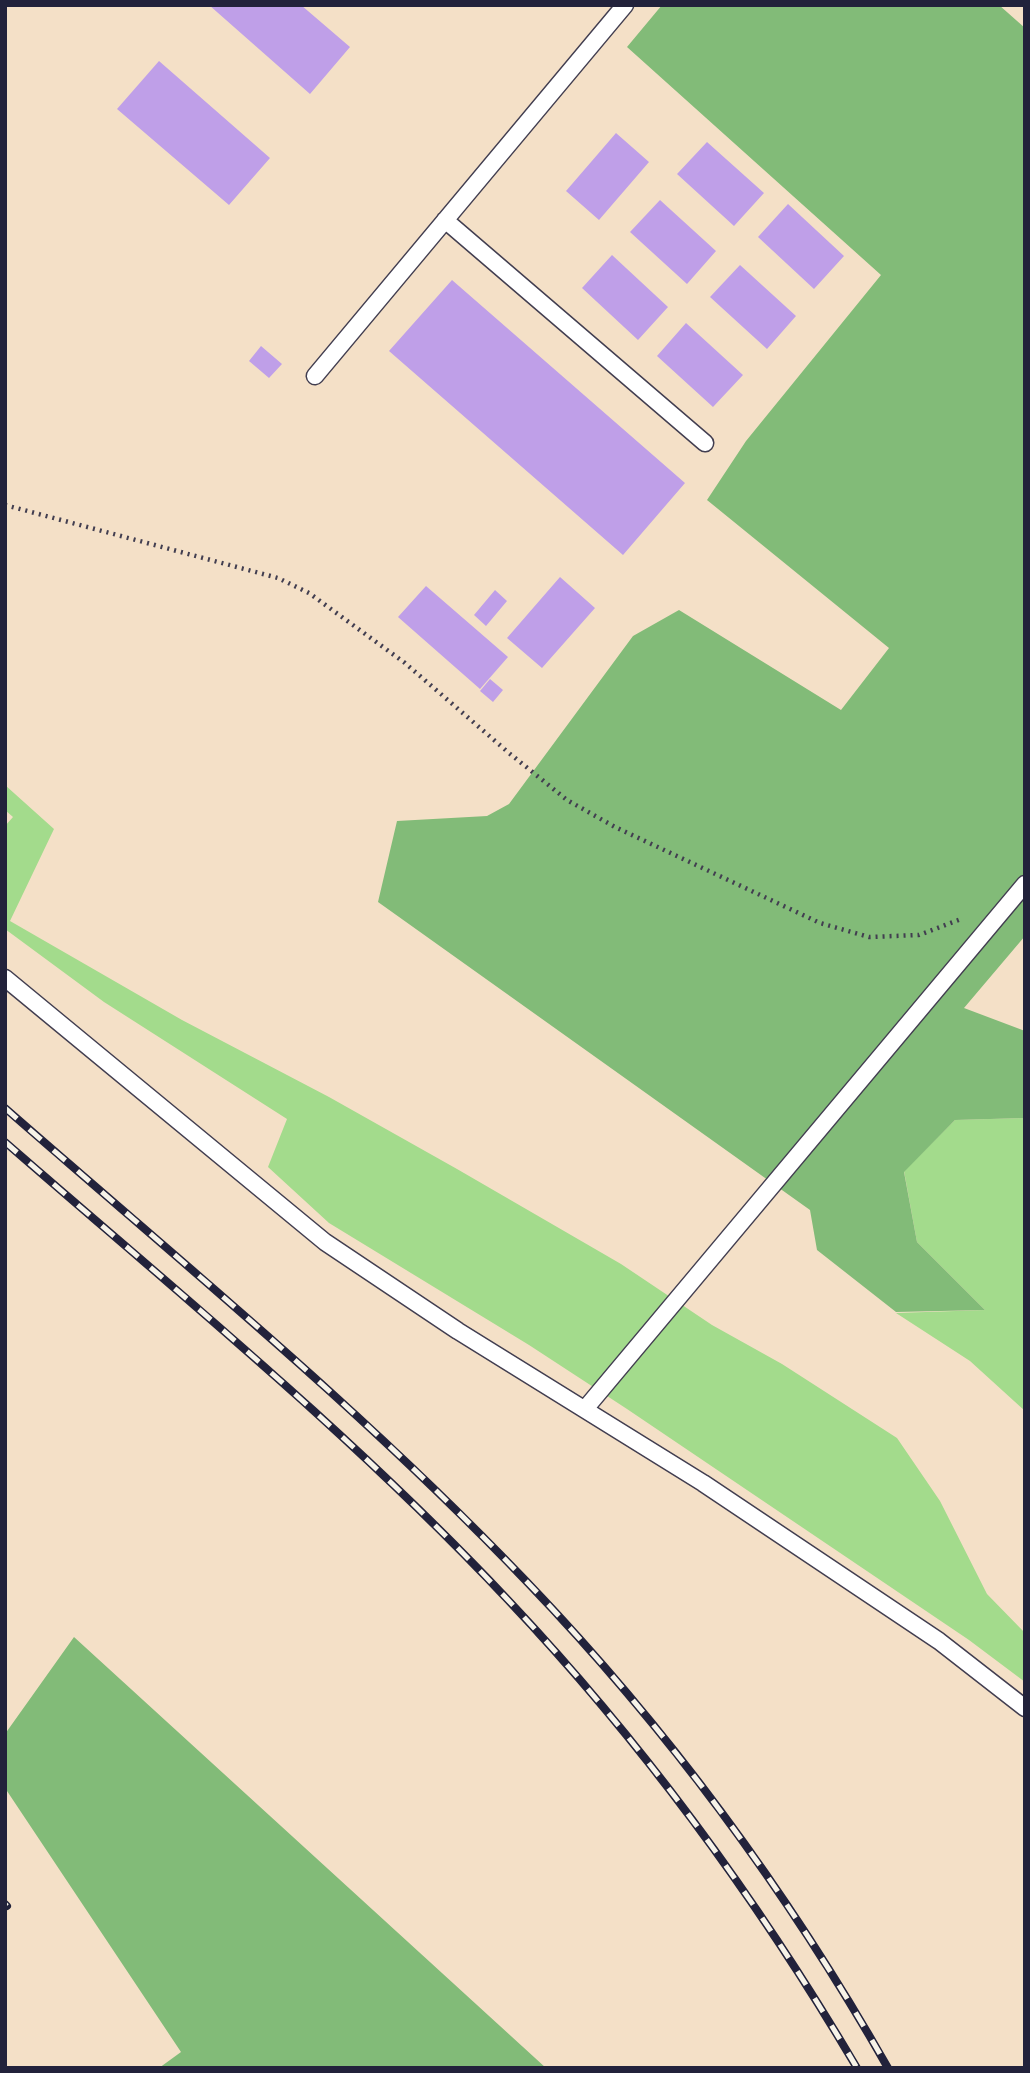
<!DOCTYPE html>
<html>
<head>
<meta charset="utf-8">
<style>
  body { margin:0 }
  #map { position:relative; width:1030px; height:2073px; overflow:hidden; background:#f4e0c7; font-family:"Architects Daughter",sans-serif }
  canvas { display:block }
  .frame { position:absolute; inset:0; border:7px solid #22223b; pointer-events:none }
</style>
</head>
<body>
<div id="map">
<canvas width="1030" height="2073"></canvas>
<div class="frame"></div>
</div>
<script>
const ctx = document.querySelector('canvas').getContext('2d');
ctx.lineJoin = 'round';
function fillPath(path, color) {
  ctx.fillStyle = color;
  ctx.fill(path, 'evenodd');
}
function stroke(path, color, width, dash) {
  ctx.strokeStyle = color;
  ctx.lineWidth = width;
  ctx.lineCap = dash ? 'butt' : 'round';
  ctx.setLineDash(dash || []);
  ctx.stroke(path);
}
fillPath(new Path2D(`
  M5,785L54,829L10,921L182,1020L329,1097L457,1169L621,1264L712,1325L782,1364L897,1438L940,1501L987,1594L1025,1633V1682L969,1640L627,1409L529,1345L329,1223L268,1167L287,1119L104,1002L5,929V826L13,817L5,810Z
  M1025,1118V1411L970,1361L896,1313L985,1310L917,1242L904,1171L955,1120Z`), '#a3db8c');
fillPath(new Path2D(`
  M662,5H999L1025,28V936L964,1008L1025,1031V1118L955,1120L904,1172L917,1242L985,1310L896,1312L817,1250L810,1210L378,902L397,821L487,816L509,804L633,636L679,610L841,710L889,648L707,500L746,441L881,275L627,47Z
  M74,1637L546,2068H159L181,2052L5,1788V1734Z`), '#82bb78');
fillPath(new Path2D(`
  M209,5H301L350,47L310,94Z
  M159,61L270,158L229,205L117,109Z
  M616,133L649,162L599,220L566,191Z
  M707,142L764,193L734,226L677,174Z
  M660,200L716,251L687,284L630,232Z
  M788,204L844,256L814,289L758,237Z
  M612,255L668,307L638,340L582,288Z
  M740,265L796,316L767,349L710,297Z
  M452,280L685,483L623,555L389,351Z
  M686,323L743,375L713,407L657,356Z
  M261,346L282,364L269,378L249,361Z
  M560,577L595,608L542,668L507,638Z
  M426,586L508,657L480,689L398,617Z
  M495,590L507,601L486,626L474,615Z
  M490,679L503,690L493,702L480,691Z`), '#bf9fe8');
const service = new Path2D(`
  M445,220L705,443
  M315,376L625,5
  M5,978L325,1242L458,1331L703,1483L939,1641L1025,1708
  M585,1409L1025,884`);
stroke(service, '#423e50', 19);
stroke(new Path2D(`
  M1024,5L1025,6
  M5,505L278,578L309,593L405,663L509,753L567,800L615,827L820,923L869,937L919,935L961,919`), '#423e50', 4.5, [2, 5]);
stroke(service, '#fff', 16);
const rail = new Path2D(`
  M5,1108C182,1263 365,1412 527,1582C667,1728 788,1892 888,2068
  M5,1142C176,1291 353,1435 508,1600C642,1742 758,1900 857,2068
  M5,1904L7,1906`);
stroke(rail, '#22223b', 8);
stroke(rail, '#f7f3e8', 5, [16]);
</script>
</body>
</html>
